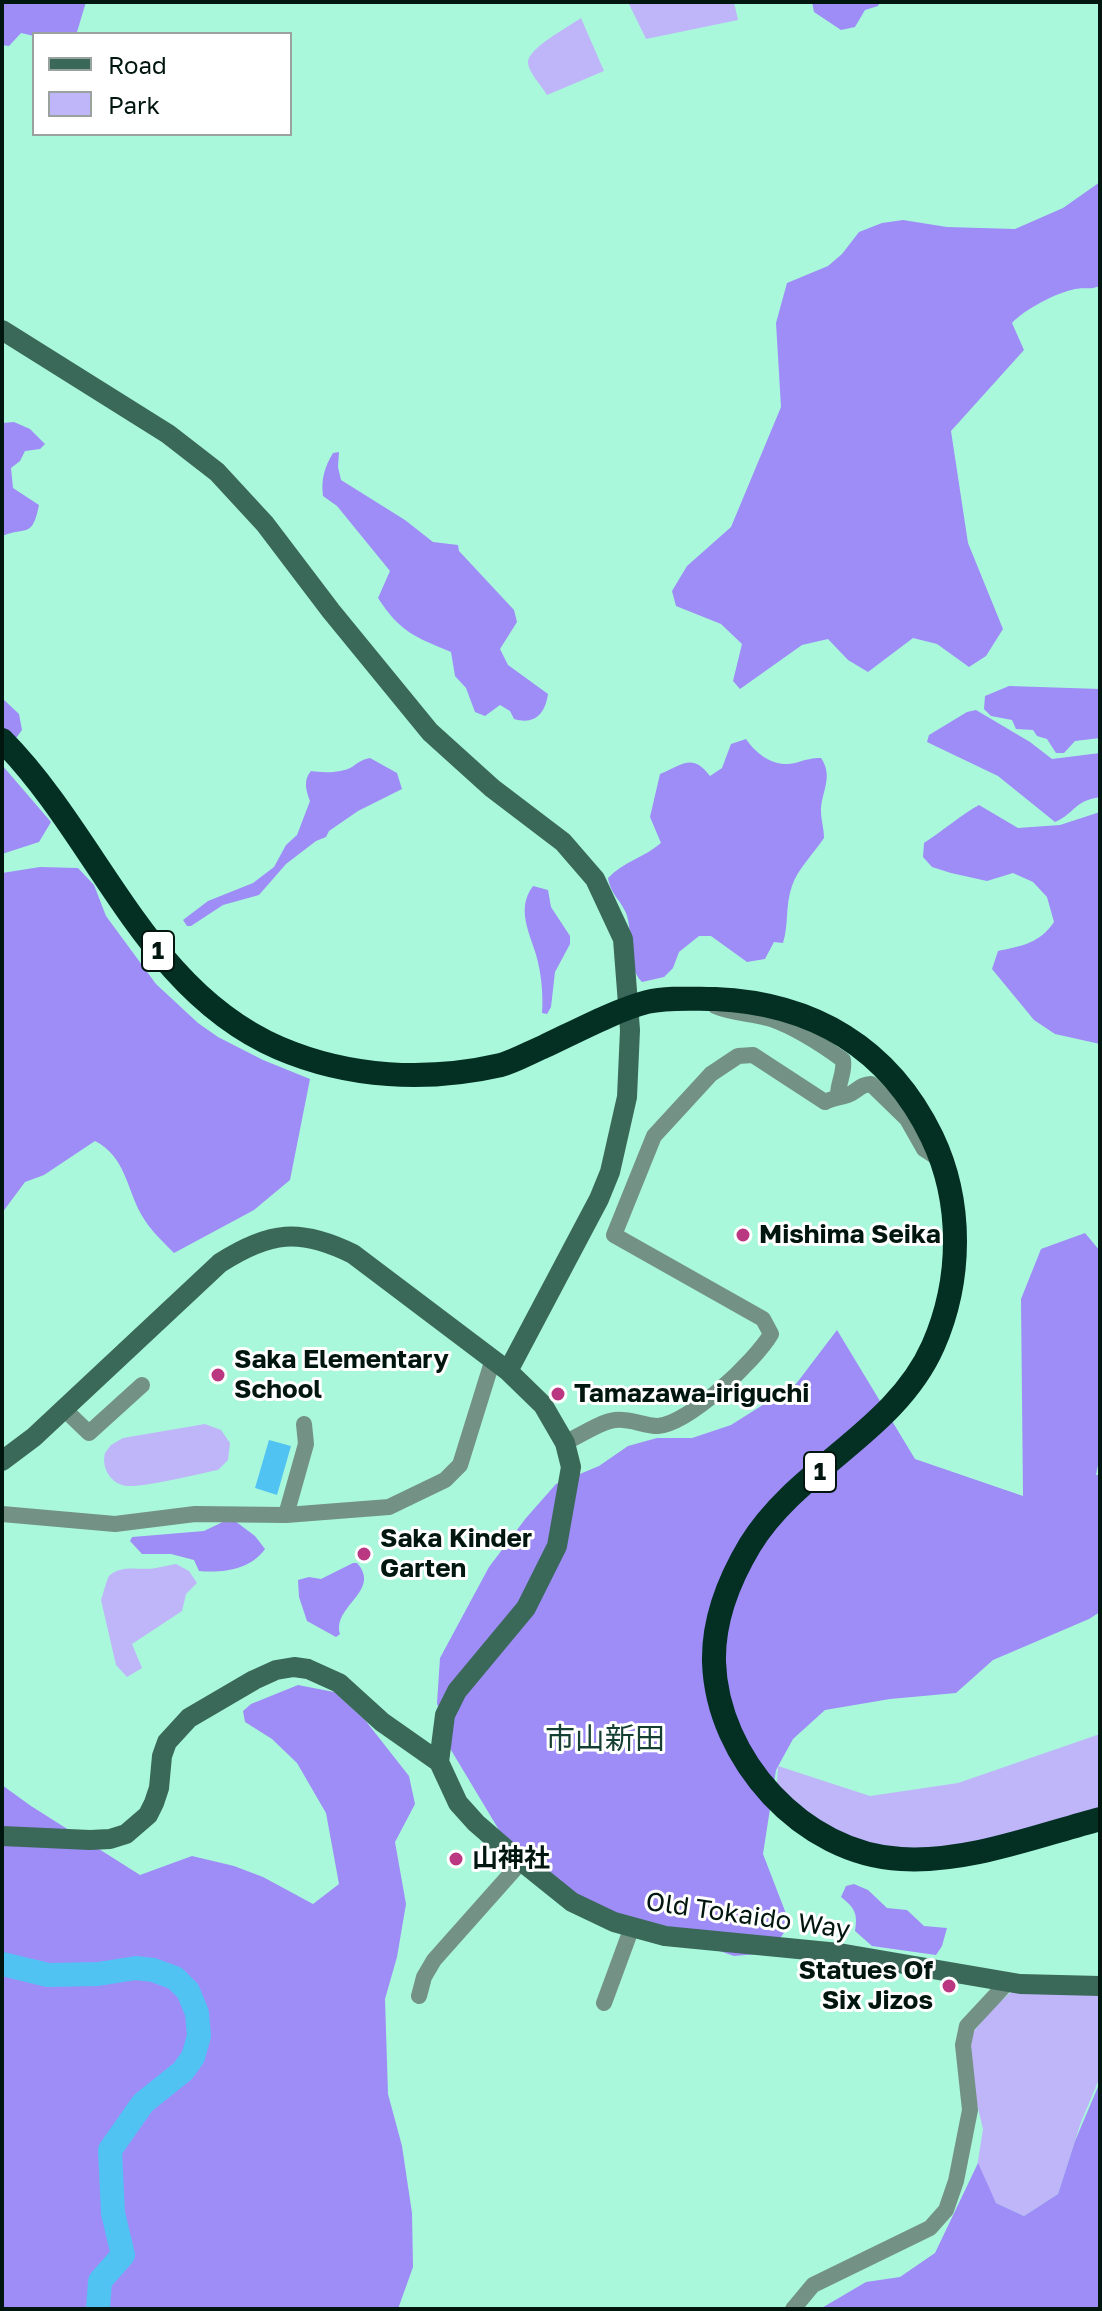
<!DOCTYPE html>
<html>
<head>
<meta charset="utf-8">
<style>
  body { margin:0 }
  #map { position:relative; width:1102px; height:2311px; overflow:hidden; background:#aaf8db; font-family:"Golos Text",sans-serif }
  canvas { display:block }
  .frame { position:absolute; inset:0; border:4px solid #01160f; pointer-events:none }
  .legend { position:absolute; left:32px; top:32px; width:260px; height:104px; box-sizing:border-box; background:#fff; border:2px solid #99a29f; margin:0; padding:10px 14px; list-style:none; font-size:24px; color:#01160f }
  .legend li { display:flex; align-items:center; gap:16px; height:40px }
  .legend b { width:40px; border:2px solid #99a29f }
</style>
</head>
<body>
<div id="map">
<canvas width="1102" height="2311"></canvas>
<div class="frame"></div>
<ul class="legend">
<li><b style="height:10px;background:#3a6959"></b>Road</li>
<li><b style="height:22px;background:#beb6f9"></b>Park</li>
</ul>
</div>
<script>
const ctx = document.querySelector('canvas').getContext('2d');
ctx.lineJoin = 'round';
function fillPath(path, color) {
  ctx.fillStyle = color;
  ctx.fill(path, 'evenodd');
}
function stroke(path, color, width, dash) {
  ctx.strokeStyle = color;
  ctx.lineWidth = width;
  ctx.lineCap = dash ? 'butt' : 'round';
  ctx.setLineDash(dash || []);
  ctx.stroke(path);
}
function drawText(font, color, halo, rows, align = 'center') {
  ctx.font = font + ' "Golos Text","Noto Sans JP",sans-serif';
  ctx.lineWidth = 6;
  ctx.setLineDash([]);
  ctx.textBaseline = 'middle';
  ctx.strokeStyle = halo;
  ctx.fillStyle = color;
  for (const [text, x, y, turn = 0] of rows) {
    ctx.save();
    ctx.translate(x, y);
    ctx.rotate((+turn || 0) * Math.PI / 180);
    ctx.textAlign = isNaN(turn) ? turn : align;
    if (halo) ctx.strokeText(text, 0, 0);
    ctx.fillText(text, 0, 0);
    ctx.restore();
  }
}
fillPath(new Path2D(`
  M628,2H734L738,20L646,39Z
  M581,18L604,71L547,95C542,86 528,72 528,62C528,48 570,26 581,18Z
  M205,1424L221,1430L230,1443L228,1460L218,1470C197,1474 147,1487 128,1486C111,1485 101,1468 105,1453L111,1445L123,1438Z
  M176,1564L189,1571L197,1583L186,1594L182,1611L132,1644L142,1668L127,1677L116,1665L101,1600C103,1595 107,1577 110,1575C123,1564 142,1571 156,1568C162,1567 169,1565 176,1564Z
  M1100,1734V1811L931,1858L843,1844L776,1799L778,1766L870,1796L958,1783Z
  M1020,1984H1100V2077L1081,2122L1058,2194L1024,2216L996,2203L977,2167L983,2129L963,2045L990,2011Z`), '#beb6f9');
fillPath(new Path2D(`
  M2,2H86L77,32L34,34V36L21,33L9,46L2,45Z
  M812,2H880L878,6L865,10L855,27L841,30L814,12Z
  M1100,182V286C1089,290 1085,287 1075,289C1056,293 1025,309 1012,323L1024,350L951,431L968,543L1003,629L986,656L969,667L937,644L913,638L868,672L848,660L828,639L802,645L740,689L733,681L742,644L721,624L676,606L672,591L687,566L731,527L781,407L776,323L787,283L828,266L842,254L859,232L882,223L903,220L947,227L1015,229L1063,208Z
  M14,422L30,429L45,444L40,449L25,451L20,461L11,468L13,488L39,505C32,539 27,526 2,536V423Z
  M339,452L338,467L341,480L405,520L433,542L458,545L459,551L514,610L517,622L500,649L508,665L548,694C545,714 535,725 514,719L510,711L500,705L485,716L475,712L466,688L455,676L451,652C415,637 400,632 378,598L390,571L337,506L323,496C321,480 324,468 333,453Z
  M1009,686L1100,689V738L1075,741L1064,753H1056L1047,739L1037,736L1033,730L1016,729L1012,720L991,716L984,709L985,696Z
  M2,698L19,714L22,730L2,757Z
  M976,710L1030,742L1052,759L1100,753V797C1072,802 1077,812 1055,822L998,776L927,742L929,735L967,712Z
  M746,739C757,755 775,768 795,763C805,760 811,758 821,758C834,777 821,792 821,811C821,820 824,828 824,838C814,853 797,870 792,886C785,905 789,924 783,943L774,942L765,959L747,962L711,936H699L679,952L673,968L664,977L642,982C625,965 634,934 626,913C620,899 611,895 608,878C623,862 645,857 661,843L650,817L660,774C683,764 693,753 710,776L722,768L731,744Z
  M370,758L397,773L402,789L358,811L329,831L326,837L316,841L286,864L259,895L223,905L191,926H187L183,920L208,901L253,883L274,867L286,845L297,835L310,801C306,791 303,780 311,771C323,773 342,773 352,767C359,762 361,760 370,758Z
  M2,765L51,822L39,842L2,854Z
  M979,805L1018,828L1060,825L1100,812V1044L1055,1034L1034,1020L992,969L998,951C1022,946 1040,943 1054,922L1047,897L1033,882L1013,873L987,881L951,873L932,867L923,857L924,843C943,831 959,816 979,805Z
  M40,867L78,868L94,885L106,916L156,984L198,1023L218,1037L263,1060L310,1079L290,1180L254,1210L174,1253C162,1241 150,1230 141,1214C127,1189 125,1156 95,1141L44,1175L25,1182L2,1213V873Z
  M533,886L548,890L551,907L570,936V944L555,972L551,1007L547,1014L542,1013C543,999 542,981 539,967C535,941 513,912 533,886Z
  M1085,1233L1100,1251V1455L1096,1475H1100V1612L1089,1619L993,1660L956,1693L890,1699L825,1710L793,1739L776,1770L763,1854L790,1924L770,1953L734,1956L604,1911L514,1855L448,1745L437,1703L440,1658L489,1567L526,1518L556,1484L599,1466L628,1446L657,1438H692L731,1425L796,1384L837,1330L915,1459L1023,1496L1021,1299L1041,1249Z
  M231,1518L255,1536L265,1549C250,1570 223,1573 199,1571L194,1560L171,1554H142L130,1541L132,1537L204,1531Z
  M353,1563H357C382,1591 332,1606 340,1634L336,1637L307,1621L299,1597L298,1580L309,1577L321,1579Z
  M298,1685L334,1692L365,1720L409,1776L415,1804L395,1842L406,1904L397,1957L385,1999L388,2094L402,2146L412,2213L413,2267L398,2309H2V1785L31,1806L140,1875L192,1856L234,1866L263,1877L313,1904L339,1884L326,1813L297,1763L272,1739L245,1722L243,1711L251,1704Z
  M854,1884L868,1890L887,1908L907,1910L924,1926L947,1928L942,1946L936,1955L872,1946L855,1931C858,1914 855,1908 841,1897L846,1886Z
  M1100,2082V2309H820L866,2282L900,2277L935,2253L978,2163L996,2203L1024,2216L1058,2194L1075,2141Z`), '#9e8cf7');
fillPath(new Path2D(`
  M269,1440L291,1446L277,1495L255,1488Z`), '#51c3f3');
stroke(new Path2D(`
  M2,1964L48,1975L98,1974L136,1968L153,1970L175,1978L188,1991L197,2013L199,2036L193,2057L183,2071L143,2103L110,2150L113,2213L123,2255L100,2281L98,2309`), '#51c3f3', 24);
stroke(new Path2D(`
  M715,1006C733,1014 753,1013 771,1019C797,1028 821,1044 843,1060C845,1073 838,1082 838,1095
  M64,1409L89,1433L142,1385
  M565,1443C577,1437 602,1421 615,1420C629,1418 644,1426 658,1426C689,1424 756,1360 771,1334L763,1319L614,1235L654,1136L711,1074L738,1056L753,1055L825,1102C833,1098 845,1097 852,1093C860,1088 861,1085 871,1084L907,1119L924,1149L941,1160
  M2,1514L115,1524L195,1514L286,1515L389,1507L445,1480L460,1465L493,1359
  M286,1515L306,1444L304,1424
  M419,1996L424,1977L434,1960L522,1861
  M604,2003L632,1927
  M793,2309L813,2285L930,2228L946,2210L956,2181L970,2110L963,2045L967,2026L1008,1982`), '#739185', 16);
stroke(new Path2D(`
  M2,330L168,434L217,472L265,524L331,611L430,732L492,788L563,842L595,879L623,939L630,1030L627,1097L610,1172L599,1199L508,1371
  M2,1461L34,1437L220,1263C270,1231 300,1228 353,1254L508,1371L543,1405L565,1443L571,1467L557,1546L526,1608L457,1691L445,1715L439,1762
  M2,1836L90,1840L110,1839L126,1834L148,1815L154,1803L159,1788L162,1756L167,1742L189,1718L254,1680L276,1670L294,1667L308,1669L339,1683L382,1722L439,1762L458,1803L476,1823L506,1849L572,1902L614,1922L665,1936L839,1953L1020,1984L1100,1986`), '#3a6959', 20);
stroke(new Path2D(`
  M2,740C99,838 145,990 279,1048C349,1078 427,1082 501,1065C515,1061 529,1053 543,1047C573,1033 616,1010 647,1002C668,997 693,999 715,999C813,1003 889,1048 932,1137C963,1202 962,1280 933,1346C895,1432 798,1467 750,1545C729,1580 713,1621 714,1662C717,1759 803,1854 901,1859C967,1863 1036,1836 1100,1819`), '#043024', 24);
for (const [x, y, r, color] of [
  [743,1235,8,"#b93881"],
  [218,1375,8,"#b93881"],
  [558,1394,8,"#b93881"],
  [364,1554,8,"#b93881"],
  [456,1859,8,"#b93881"],
  [949,1986,8,"#b93881"]
]) {
  const dot = new Path2D();
  dot.arc(x, y, r, 0, 2 * Math.PI);
  ctx.fillStyle = color;
  ctx.fill(dot);
  stroke(dot, '#fff', 3);
}
for (const [x, y, w] of [
  [158,951,32],
  [820,1472,32]
]) {
  const box = new Path2D();
  box.roundRect(x - w / 2, y - 20, w, 40, 6);
  ctx.fillStyle = '#fff';
  ctx.fill(box);
  stroke(box, '#01160f', 2);
}
drawText('bold 24px', '#01160f', null, [
  ["1",158,951],
  ["1",820,1472]
]);
drawText('bold 26px', '#01160f', '#fff', [
  ["Mishima Seika",759,1235],
  ["Saka Elementary",234,1360],
  ["School",234,1390],
  ["Tamazawa-iriguchi",574,1394],
  ["Saka Kinder",380,1539],
  ["Garten",380,1569],
  ["山神社",472,1859],
  ["Statues Of",933,1971,"right"],
  ["Six Jizos",933,2001,"right"]
], 'left');
drawText('26px', '#01160f', '#fff', [
  ["Old Tokaido Way",748,1916,8]
]);
drawText('30px', '#163f33', '#fff', [
  ["市山新田",605,1739]
]);
</script>
</body>
</html>
